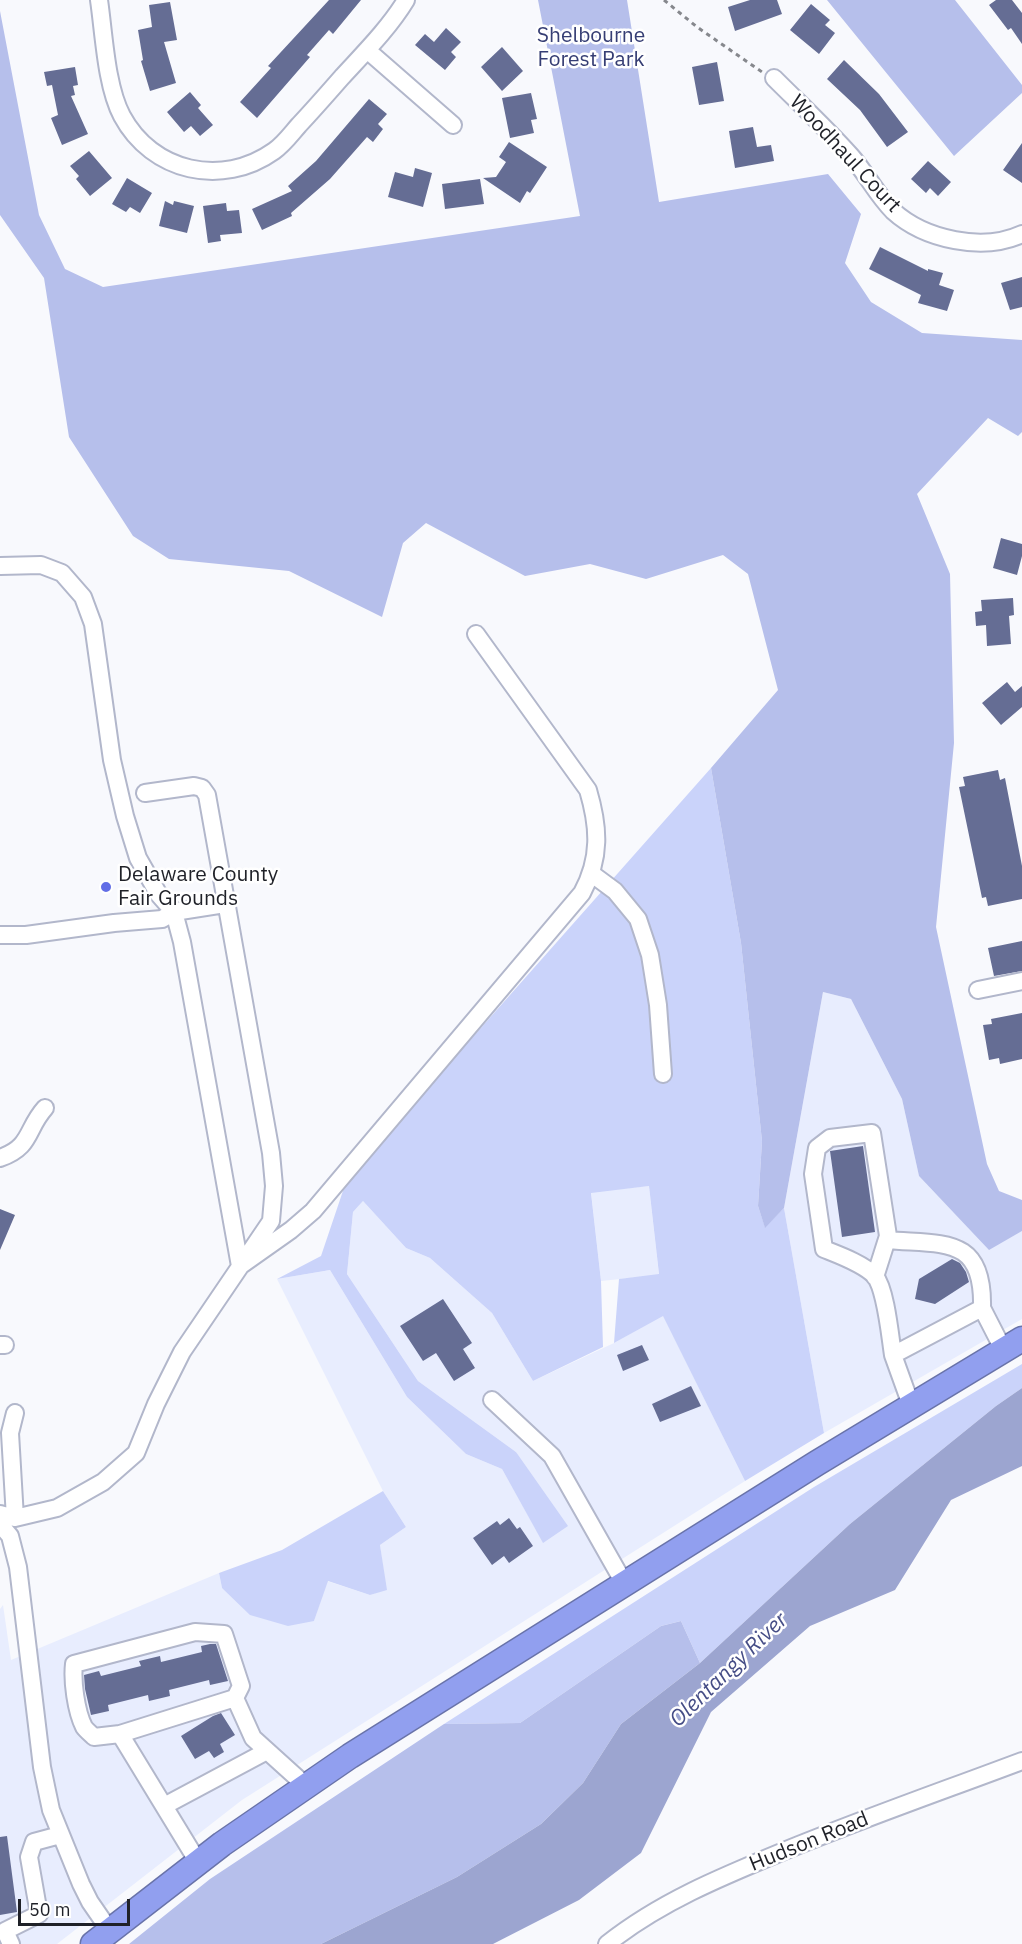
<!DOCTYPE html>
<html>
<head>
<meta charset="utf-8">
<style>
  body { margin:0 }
  #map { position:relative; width:1022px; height:1944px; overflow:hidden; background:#f8f9fd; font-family:"IBM Plex Sans",sans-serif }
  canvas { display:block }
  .scale { position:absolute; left:18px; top:1899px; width:112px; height:27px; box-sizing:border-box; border:3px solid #1f2128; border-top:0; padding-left:8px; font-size:18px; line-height:21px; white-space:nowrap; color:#1f2128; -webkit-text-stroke:4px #fff; paint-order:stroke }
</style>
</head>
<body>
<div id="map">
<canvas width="1022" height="1944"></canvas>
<div class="scale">50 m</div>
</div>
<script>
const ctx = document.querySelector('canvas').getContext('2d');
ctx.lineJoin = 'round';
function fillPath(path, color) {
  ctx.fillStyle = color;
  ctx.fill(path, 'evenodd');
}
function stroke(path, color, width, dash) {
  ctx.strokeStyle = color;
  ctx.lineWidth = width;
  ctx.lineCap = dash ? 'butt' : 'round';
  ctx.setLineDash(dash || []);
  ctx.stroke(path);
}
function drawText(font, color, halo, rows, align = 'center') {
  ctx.font = font + ' "IBM Plex Sans",sans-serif';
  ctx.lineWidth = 5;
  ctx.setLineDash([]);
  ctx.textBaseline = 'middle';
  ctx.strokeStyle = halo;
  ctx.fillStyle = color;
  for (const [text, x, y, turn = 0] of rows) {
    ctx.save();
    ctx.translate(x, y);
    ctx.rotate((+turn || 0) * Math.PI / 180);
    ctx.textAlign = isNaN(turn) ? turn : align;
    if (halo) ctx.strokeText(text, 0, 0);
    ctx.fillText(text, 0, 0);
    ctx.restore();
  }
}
fillPath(new Path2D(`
  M823,992L851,999L902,1099L919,1176L989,1249L1022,1231V1319L824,1433L784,1208Z
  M649,1186L659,1275L601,1281L591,1192Z
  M363,1201L406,1248L430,1258L492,1313L533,1381L614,1343L663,1315L745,1481L242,1800L57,1944H0V1609L3,1605L11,1660L219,1573L222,1588L314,1621L327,1581L370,1595L386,1589L380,1545L406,1527L383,1491L277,1279L330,1270L407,1397L466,1454L502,1469L543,1542L516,1452L418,1381L347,1274L353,1212Z`), '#e8edfe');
fillPath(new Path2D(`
  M711,768L741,943L762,1141L758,1206L765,1227L784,1208L824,1433L745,1481L663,1316L614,1343L619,1279L659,1274L649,1186L591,1193L601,1281L603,1347L533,1381L492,1313L430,1258L406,1248L363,1201L353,1212L347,1274L418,1381L516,1452L568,1526L543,1543L502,1469L466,1454L407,1397L330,1270L277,1279L321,1256L347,1179Z
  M1022,1364V1388L996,1406L850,1524L700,1663L681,1621L661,1626L520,1723L444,1724L814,1487Z
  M383,1491L406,1527L380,1545L387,1590L370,1595L328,1581L314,1621L288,1626L250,1615L222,1588L219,1573L282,1550Z`), '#cad3fa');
fillPath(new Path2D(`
  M538,0H627L659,202L828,174L861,214L845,263L871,302L922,333L1022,340V432L1018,436L988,418L917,494L950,574L954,743L936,927L987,1164L999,1191L1022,1200V1231L989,1250L919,1176L902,1099L851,999L823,992L784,1208L765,1228L758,1206L762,1141L741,943L711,768L778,690L748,574L723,555L646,579L590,564L525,576L426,523L403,543L382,617L289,571L169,559L133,536L69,437L44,278L0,215V11L39,215L65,269L103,287L580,216Z
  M827,0H955L1022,85V93L954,156Z
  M681,1621L700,1663L621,1724L583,1783L541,1824L457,1877L321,1944H129L210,1879L444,1724L520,1723L661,1626Z`), '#b6bfeb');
fillPath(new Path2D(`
  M1022,1388V1466L951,1500L895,1590L810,1626L711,1712L641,1853L579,1900L493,1944H321L457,1877L541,1824L583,1783L621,1724L700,1663L850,1524L996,1406Z`), '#9ca5d0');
fillPath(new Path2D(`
  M329,0H361L333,34L329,30L307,55L310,57L257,118L240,102L271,68L268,66Z
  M750,0H777L782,14L735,31L728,7Z
  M996,0H1012L1022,13V44L1011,28L1008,30L989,5Z
  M170,2L177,40L164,42L176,83L150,91L141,61L143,60L138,30L152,27L149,5Z
  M811,4L830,20L825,25L835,33L819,54L790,30Z
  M446,28L461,42L451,52L456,57L445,70L415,45L425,34L434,42Z
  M502,47L523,71L502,91L481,67Z
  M844,60L879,94L908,132L887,147L860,110L827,79Z
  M717,62L724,101L699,105L692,67Z
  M75,67L78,85L73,86L75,95L71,96L88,134L62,145L51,118L58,115L52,85L47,86L44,72Z
  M190,92L201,105L198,108L213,125L200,136L191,126L184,132L167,112Z
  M531,93L537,119L531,120L534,133L510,138L502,98Z
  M369,99L387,114L378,124L383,129L373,142L367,137L330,179L291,213L292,216L262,230L252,209L292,191L288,186L316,161Z
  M753,127L757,147L771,145L774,161L735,168L729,131Z
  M509,142L547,167L530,193L527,191L520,203L483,178L496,177L506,162L499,157Z
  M1022,143V183L1003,170Z
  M89,151L112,178L90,196L76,179L79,176L70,166Z
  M928,161L951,182L938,196L930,188L926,193L911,179Z
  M415,168L432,173L423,207L388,197L395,172L413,177Z
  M127,178L152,193L140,213L130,207L126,212L112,204Z
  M480,179L484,204L445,209L442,184Z
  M165,201L173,205L174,201L194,206L187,233L159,226Z
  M226,203L227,211L239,210L242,233L220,235L221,241L208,243L203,206Z
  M880,247L928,271V269L943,273L939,285L954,290L947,311L918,303L921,295L869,269Z
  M1022,277V307L1010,310L1001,283Z
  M1001,538L1022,544V556L1017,575L993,568Z
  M1013,598L1014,615L1009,616L1011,644L987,646L986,625L976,626L975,612L982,611L981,600Z
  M1007,682L1015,692L1022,686V707L1001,725L982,703Z
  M998,770L1000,780L1005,778L1022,866V899L988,906L986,897L982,898L959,787L965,786L963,777Z
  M1022,941V971L994,976L988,948Z
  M1022,1013V1059L1000,1064L999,1058L989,1060L983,1025L992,1024L991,1019Z
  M863,1146L875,1232L842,1237L830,1151Z
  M0,1209L15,1215L0,1250Z
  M952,1259L960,1263L966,1272L969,1282L935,1304L915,1299L919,1279Z
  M443,1299L472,1343L463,1349L475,1368L454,1381L436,1353L423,1361L400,1326Z
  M642,1345L649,1360L623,1371L617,1355Z
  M691,1386L701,1406L660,1422L652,1404Z
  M509,1518L517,1529L520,1527L533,1546L509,1563L504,1556L492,1565L473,1538L497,1521L500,1525Z
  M210,1644H216L228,1681L210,1685L209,1680L169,1690L170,1696L149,1701L148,1695L108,1705L109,1711L91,1715L85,1689L84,1675L99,1671L101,1676L141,1666L139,1661L160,1656L161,1662L202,1652L201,1646Z
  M221,1713L235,1735L220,1744L224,1752L214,1758L209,1751L195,1759L181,1736L213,1716Z
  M7,1836L17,1912L0,1915V1837Z`), '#656d94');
const minor = new Path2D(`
  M99,0C104,34 106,86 122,116C152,172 222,188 274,151C284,144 291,134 299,125C314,109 328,93 342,77C364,53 389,28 406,0
  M367,50L453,125
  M774,78C800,104 827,129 851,156C866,173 877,195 893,211C925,240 983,252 1022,234
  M0,566L41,565L62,573L83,597L93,624L112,760L125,816L138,858L159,895L174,912L182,942L240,1266L291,1230L313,1211L582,893C601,858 599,827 588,790L476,634
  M592,874L615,891L638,919L650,955L658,1005L663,1074
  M0,935H26L114,923L162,919L174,912L225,904
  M978,990L1022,981
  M0,1158C32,1147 26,1129 45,1108
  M887,1240C943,1245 984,1235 982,1308
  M875,1277L888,1236L872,1133L830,1138L817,1148L813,1174L824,1249C839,1255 864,1264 875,1276C886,1290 890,1336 893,1355
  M0,1345H5
  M492,1400L552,1456L624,1583
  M911,1405L893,1355L982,1308L1003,1349
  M0,1514L15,1518L57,1508L103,1482L136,1453L156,1404L182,1352L271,1221L274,1186L271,1153L207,795L202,788L194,786L145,793
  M15,1518L10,1433L15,1413
  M0,1524L10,1536L18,1567L42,1767L51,1810L81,1884L90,1902L110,1931
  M120,1734L94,1737C91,1734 86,1730 84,1727C76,1711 72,1681 74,1664L195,1632L224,1634L241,1686L235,1698
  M164,1806L267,1751
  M198,1862L120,1734L235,1698L253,1738L305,1785
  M11,1944L5,1931L39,1914L29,1857L34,1842L60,1835
  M607,1944C660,1902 721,1877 784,1851C862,1819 942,1791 1022,1761`);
const highway = new Path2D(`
  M93,1944L222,1844L350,1756L817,1463L1022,1339`);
stroke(minor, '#b2b7cb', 20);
stroke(highway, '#6973a9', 27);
stroke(new Path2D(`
  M664,0L697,27L762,72`), '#86888d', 3, [4.5, 4.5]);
stroke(minor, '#fff', 16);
stroke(highway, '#919fef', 24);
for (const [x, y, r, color] of [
  [106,887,6,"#626ee6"]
]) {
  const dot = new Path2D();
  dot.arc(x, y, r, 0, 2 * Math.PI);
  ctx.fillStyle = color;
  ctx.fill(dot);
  stroke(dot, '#fff', 2);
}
drawText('21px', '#363e74', '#fff', [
  ["Shelbourne",591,36],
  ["Forest Park",591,60]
]);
drawText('21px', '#1f2128', '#fff', [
  ["Woodhaul Court",845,154,47],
  ["Hudson Road",809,1842,-22]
]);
drawText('21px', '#1f2128', '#fff', [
  ["Delaware County",118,875],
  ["Fair Grounds",118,899]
], 'left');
drawText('italic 22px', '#454d86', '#fff', [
  ["Olentangy River",729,1670,-44]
]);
</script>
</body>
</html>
